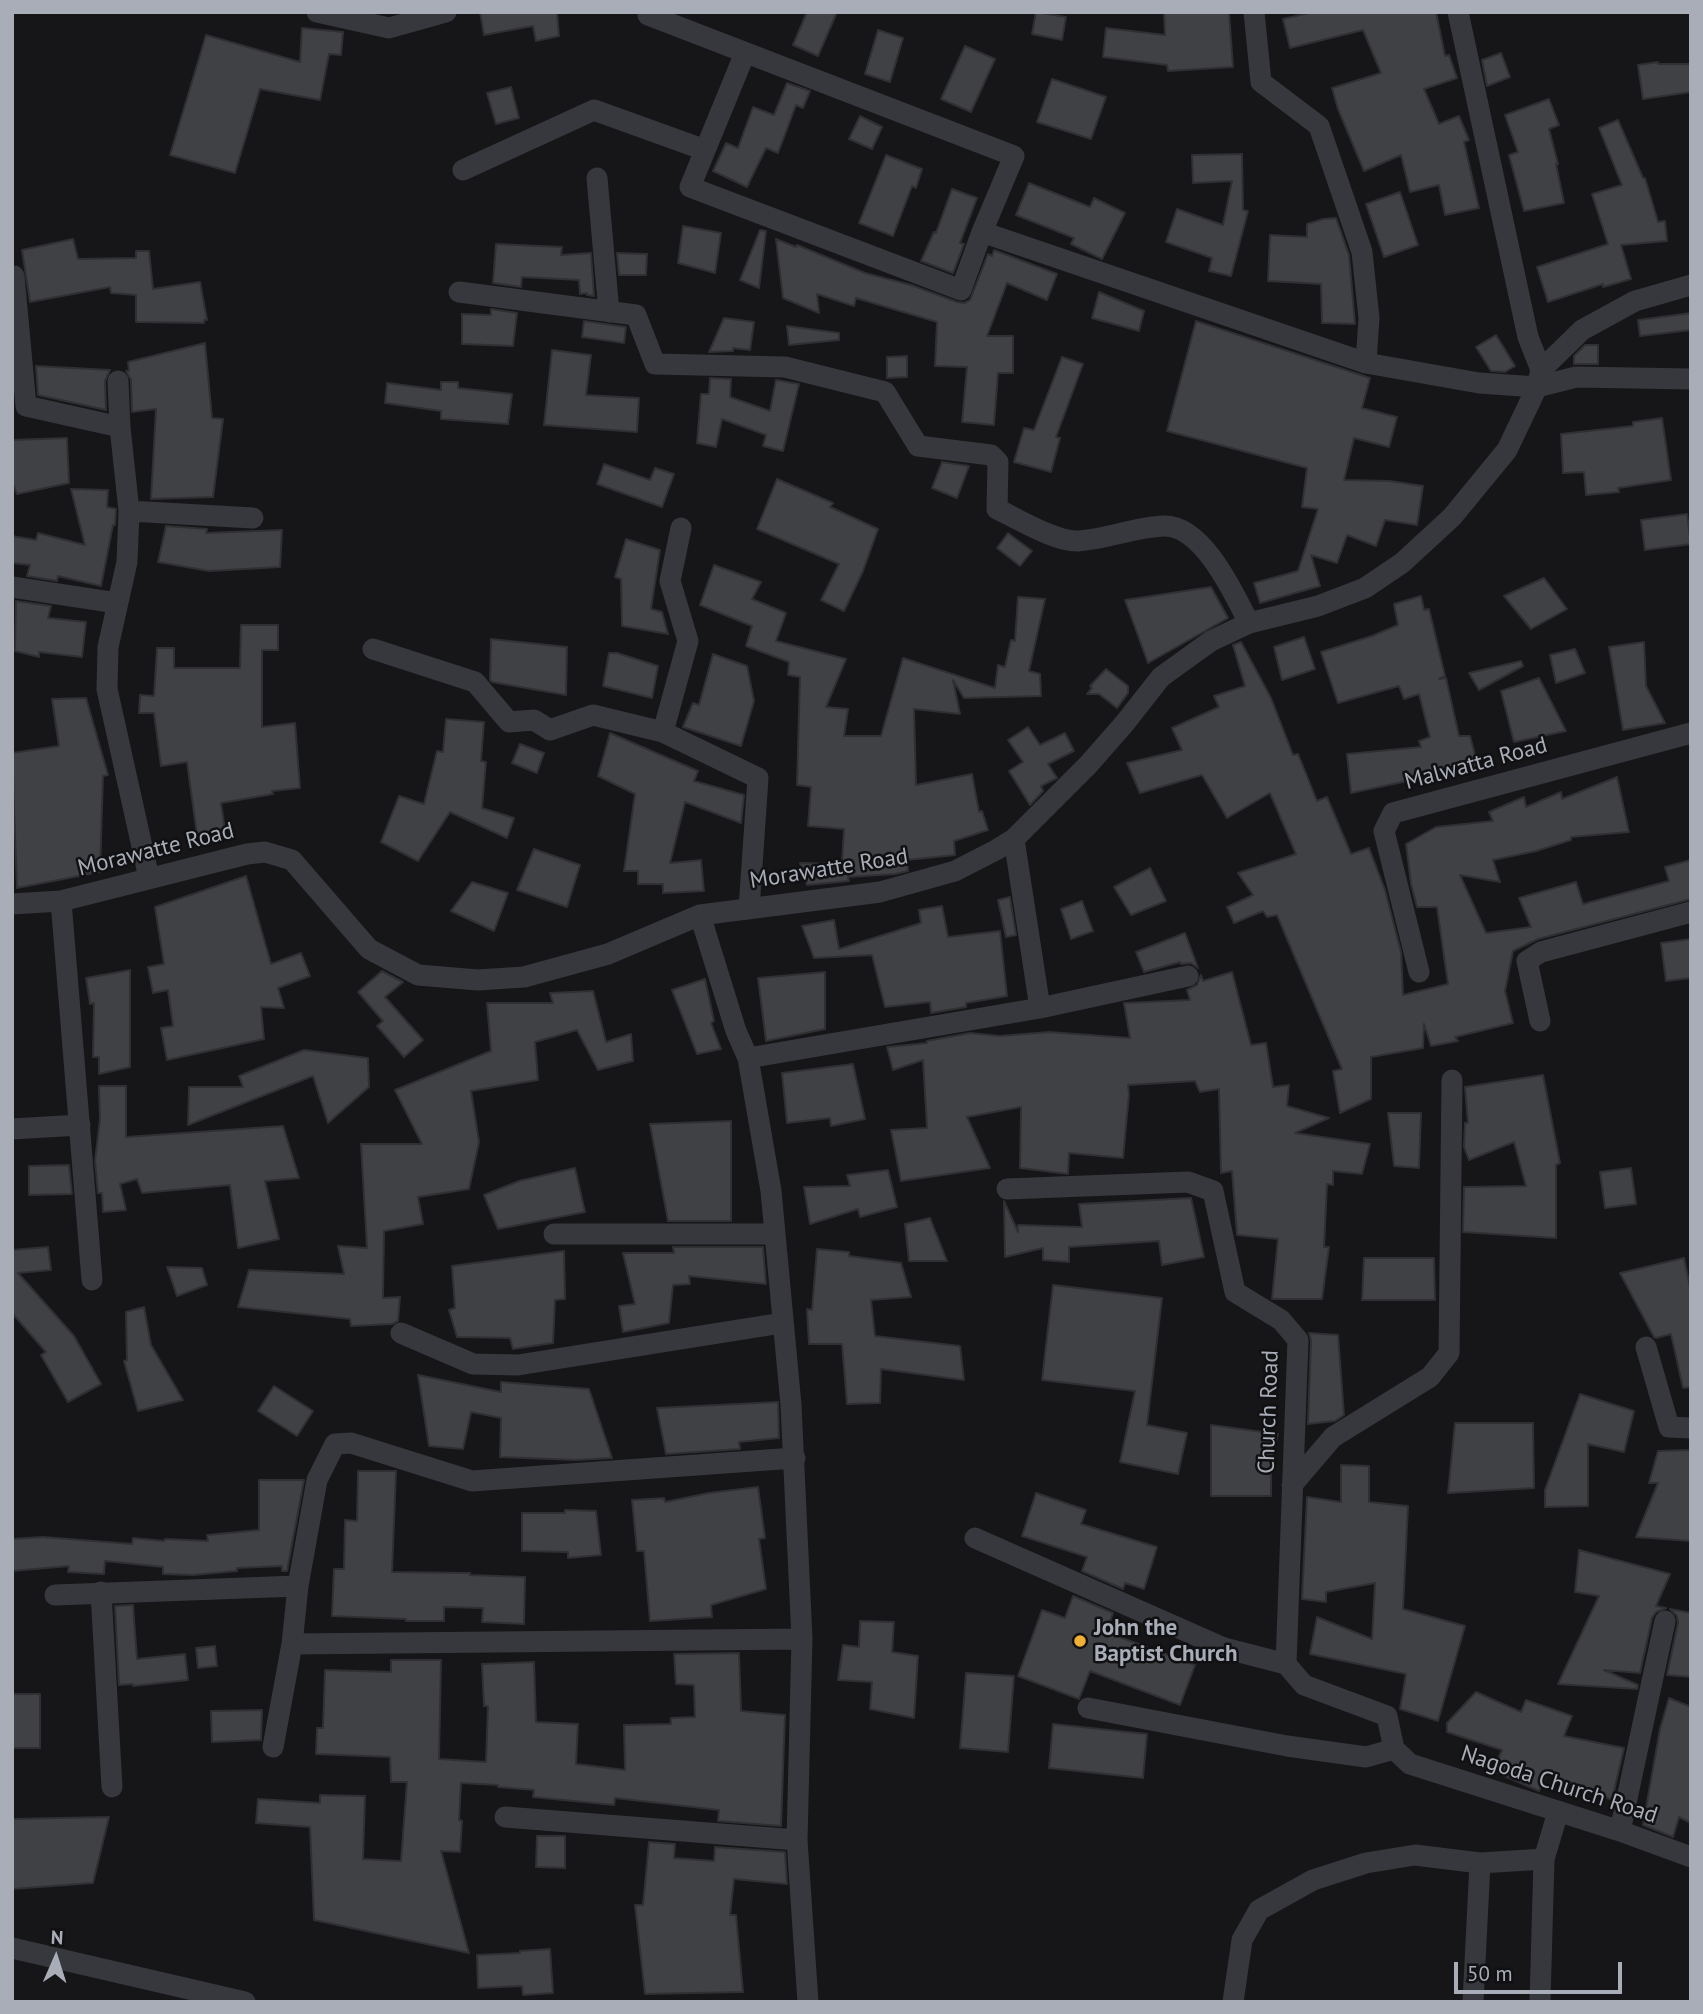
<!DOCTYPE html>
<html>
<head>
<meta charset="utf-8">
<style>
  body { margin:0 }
  #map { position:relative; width:1703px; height:2014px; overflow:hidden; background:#161618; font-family:"PT Sans",sans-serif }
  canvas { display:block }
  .frame { position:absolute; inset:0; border:14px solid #a8adb8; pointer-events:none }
  .north { position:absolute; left:21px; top:1923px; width:70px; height:70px; -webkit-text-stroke:5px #111113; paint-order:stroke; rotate:3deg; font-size:19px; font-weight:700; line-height:28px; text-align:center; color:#a8adb8 }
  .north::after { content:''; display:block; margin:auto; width:24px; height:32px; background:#a8adb8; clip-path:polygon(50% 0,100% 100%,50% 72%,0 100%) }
  .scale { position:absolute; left:1454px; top:1962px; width:168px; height:32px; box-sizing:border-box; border:4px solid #a8adb8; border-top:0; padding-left:9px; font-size:21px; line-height:24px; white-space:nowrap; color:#a8adb8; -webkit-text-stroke:5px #111113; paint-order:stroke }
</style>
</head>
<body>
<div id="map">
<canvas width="1703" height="2014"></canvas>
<div class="frame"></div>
<div class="north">N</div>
<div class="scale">50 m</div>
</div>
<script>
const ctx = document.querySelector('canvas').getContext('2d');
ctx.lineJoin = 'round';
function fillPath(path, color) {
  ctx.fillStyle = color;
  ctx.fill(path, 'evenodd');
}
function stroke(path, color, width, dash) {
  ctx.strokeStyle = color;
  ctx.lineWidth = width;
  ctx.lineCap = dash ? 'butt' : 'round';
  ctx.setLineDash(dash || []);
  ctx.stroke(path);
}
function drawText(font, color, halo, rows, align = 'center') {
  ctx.font = font + ' "PT Sans",sans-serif';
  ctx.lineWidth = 5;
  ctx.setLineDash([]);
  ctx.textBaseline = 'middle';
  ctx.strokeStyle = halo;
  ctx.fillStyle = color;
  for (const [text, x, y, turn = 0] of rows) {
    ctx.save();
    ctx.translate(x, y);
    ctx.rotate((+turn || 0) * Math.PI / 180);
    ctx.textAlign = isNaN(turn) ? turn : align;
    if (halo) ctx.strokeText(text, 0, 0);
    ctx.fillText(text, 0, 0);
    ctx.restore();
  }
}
const building = new Path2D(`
  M480,12H557L559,36L536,41L533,26L484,35Z
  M807,12H837L818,56L793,45Z
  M1036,12L1066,17L1062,40L1032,34Z
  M1164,12H1229L1233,67L1168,71L1167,65L1103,57L1106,28L1165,35Z
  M1313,12H1436L1445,56L1449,55L1457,78L1424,89L1439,124L1459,116L1469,140L1464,142L1479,208L1445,215L1439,185L1410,192L1401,155L1364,171L1338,109L1332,88L1381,73L1363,30L1290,48L1283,19Z
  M302,28L343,32L341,55L329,54L320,100L260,89L235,173L170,155L206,35L300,62Z
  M878,30L903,38L890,82L865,74Z
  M965,46L995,59L971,112L941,99Z
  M1501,53L1510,77L1487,86L1482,60Z
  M1658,62V64H1691V92L1643,99L1638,65Z
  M1052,79L1106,97L1091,139L1037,122Z
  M787,83L810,91L803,108L796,105L778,153L766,148L747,187L713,171L726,143L738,148L753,107L774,115Z
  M511,87L519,118L496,124L487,93Z
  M1549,99L1559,125L1549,129L1558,164H1556L1564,203L1524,211L1509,155L1518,152L1505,115Z
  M860,116L882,127L872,149L849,139Z
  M1618,120L1643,178H1645L1658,222L1665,221L1667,241L1621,245L1631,279L1603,287V284L1548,302L1537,267L1608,244L1592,194L1622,185L1599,128Z
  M1242,154L1243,210L1248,211L1231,276L1209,271L1212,258L1166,242L1177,209L1223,225L1232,181L1193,183L1192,155Z
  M886,155L922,169L916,188L912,186L893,236L859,223Z
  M1029,183L1090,207L1094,198L1125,213L1102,259L1071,244L1074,238L1016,215Z
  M952,189L977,198L960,243L964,244L953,273L921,261L934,232L936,233Z
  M1400,192L1418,245L1384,257L1366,204Z
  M1336,218L1349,255L1355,324L1322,323L1321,284L1268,281L1270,235L1307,237V224L1323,219Z
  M683,226L721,233L715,273L678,263Z
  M760,230L766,231L759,288L740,280Z
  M73,239L78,259L136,258V251H149L153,289L200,282L207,320H204V323L136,322V295L111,293L110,287L30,302L22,250Z
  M776,239L796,247L797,245L865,273L911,285L957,302L964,303L970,300L988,254L992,256L994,250L1057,274L1047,300L1007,283L987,336H1013V373H998L994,425L962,422L967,367L935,366L937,322L856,298L854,306L817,294L819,313L783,298Z
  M496,244L562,247L561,255L591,253L594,296L587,295V293L580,294L579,280L522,277L521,287L493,283Z
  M617,253L647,254L646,275H619Z
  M1099,292L1144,311L1139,331L1092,318Z
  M491,309L517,313L513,346L462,344V314L491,315Z
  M1691,313V330L1640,336L1638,320Z
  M724,318L754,322L750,350L733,348V351L709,352Z
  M584,321L626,327L624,343L582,337Z
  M1196,321L1370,378L1362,408L1397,417L1389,447L1354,438L1344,480L1390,481L1423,486L1417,525L1385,520L1376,546L1347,535L1337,563L1311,555L1320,586L1260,603L1254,583L1298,571L1318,509L1302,507L1307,468L1167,431Z
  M787,326L839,333V340L789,345Z
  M1496,335L1515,366L1505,372L1491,371L1476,347Z
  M205,343L212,418L223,419L213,497L151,499L156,409L132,412L131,380L126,371H129L128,362Z
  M1585,345H1598V364H1574V356Z
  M552,350L591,355L586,395L639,398L637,432L544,425Z
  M907,356V377L887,378V357Z
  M1062,357L1083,364L1056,437L1060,438L1051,472L1014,462L1024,428L1034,430Z
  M36,366L110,370L105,381L106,410L38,395Z
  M710,378L731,379L730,397L770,411L776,380L799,384L783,451L763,446L766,435L722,419L716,447L697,443L701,394H709Z
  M441,382H458V388L512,394L508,424L441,419V411L385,403L387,383L441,390Z
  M1662,418L1671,480L1618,488L1619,492L1586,495L1584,472L1563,473L1561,434L1633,426V422Z
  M67,438L69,483L17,494L12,482V440Z
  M942,462L969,466L957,498L932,488Z
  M604,464L650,480L655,468L674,474L662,507L597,484Z
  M777,479L833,503L830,507L878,529L863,571L844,611L821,600L839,564L757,529Z
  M71,489L108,490L107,507L116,509L115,525H113L101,586L58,576L57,581L27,576L30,565L12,563V536L36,540L38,533L85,545Z
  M1687,514L1691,544L1645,550L1641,520Z
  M166,526L207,529L206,533L282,530L280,567L209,571L158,562Z
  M1008,533L1032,551L1020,566L997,548Z
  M626,539L660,550L651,609L662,612L668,634L622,626L621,579L615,577Z
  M714,565L761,582L752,599L786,613L776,641L846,659L826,707L848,709L844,736H881L903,658L995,688L998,665L1005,667L1011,640L1015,641L1018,597L1045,599L1029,671L1040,674L1041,696L964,698L953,680L960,714L914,709L916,785L972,774L979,812L982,811L988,830L954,841L955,855L907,860L908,871L895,874L848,877L849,881L807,885L800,863L842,864L844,829L808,826L811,787L797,785L800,677L788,675L789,662L746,646L752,626L700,605Z
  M1544,578L1567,609L1531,629L1504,596Z
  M1211,587L1228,618L1148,663L1125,600Z
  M1421,596L1424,610L1429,609L1445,676L1439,679L1446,678L1459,736H1470L1478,766L1351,793L1347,754L1421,747L1419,741L1430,737L1419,694L1404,699L1399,686L1338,703L1321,652L1372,636L1398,625L1394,604Z
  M16,601L51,606L48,618L86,622L82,657L39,652V657L15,651Z
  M241,625H278V650H262V727L295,723L300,788L272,791L273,794L221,803L225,831L197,835L187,762L161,766L154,713H139L140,695L154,696L157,648H174V668H240Z
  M1304,637L1315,669L1282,680L1274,647Z
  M491,639L567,647L566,695L492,682L490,680Z
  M1241,642L1271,698L1293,755L1298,754L1317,801L1327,797L1351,854L1369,848L1385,890L1401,952L1403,995L1448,984L1437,907H1417L1411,884L1406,844L1436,827L1493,821L1489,812L1524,797L1526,807L1561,792L1562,799L1617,777L1629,832L1571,837V840L1536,851L1493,860L1500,882L1460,875L1486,933L1531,927L1519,898L1576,882L1583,904L1669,881L1665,867L1691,860V899L1538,939L1513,951L1505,991L1513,1023L1455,1037L1458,1041L1431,1046L1424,1024L1423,1048L1371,1057V1099L1340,1113L1333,1071L1342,1069L1277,915L1267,917L1263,911L1234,923L1227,907L1253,895L1238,873L1296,854L1270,793L1227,818L1202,775L1140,793L1127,763L1182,750L1172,728L1219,707L1214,696L1245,686L1233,645Z
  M1644,642L1646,686L1665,723L1623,730L1609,647Z
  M1575,649L1585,673L1556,683L1550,655Z
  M609,653H617L658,666L652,698L603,686Z
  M713,654L747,666L754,701L741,746L683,727L693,703L699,705Z
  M1521,661L1523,666L1479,690L1469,673Z
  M1106,669L1128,686V693L1117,708L1099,694H1087L1092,688L1090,686Z
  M1539,678L1566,731L1514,742L1501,691Z
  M86,698L108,775L103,776L100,872L17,888L12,753L59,746L52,699Z
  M446,719L484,722L481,761L486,762L482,808L514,818L507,838L450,812L418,861L381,842L399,796L424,804L437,751L443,752Z
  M1028,727L1040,745L1065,733L1074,751L1048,764L1057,778L1041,786L1043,791L1030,805L1009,771L1023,762L1008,740Z
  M610,733L698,771L694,781L744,795L741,823L685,802L670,863L701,860L704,891L663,893V884H638V871H624L635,794L598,776Z
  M520,744L544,753L537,773L512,763Z
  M534,849L580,865L567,907L517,890Z
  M1150,868L1166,901L1131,915L1114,887Z
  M246,876L271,964L301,953L310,976L278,988L284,1008L261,1007L264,1039L167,1060L161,1028L173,1026L168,990L153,993L148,967L164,964L155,907Z
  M472,882L508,893L494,931L451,911Z
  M1010,897L1016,935L1006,937L998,900Z
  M1082,901L1093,931L1071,939L1061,909Z
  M942,906L948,937L1000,931L1007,996L966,1003V1007L931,1013L930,1002L885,1007L872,955L814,958L802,926L834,920L839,949L921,923L919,910Z
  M1185,933L1198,968L1191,963L1181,964L1180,962L1144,972L1136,952Z
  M1691,939V978L1666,981L1661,943Z
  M130,970V1067L99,1074V1057H93L94,1003L90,1004L86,978Z
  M382,971L403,982L385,997L423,1040L404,1057L377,1026L383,1021L358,992Z
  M825,972V1029L766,1041L758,978Z
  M1232,972L1251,1045L1266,1043L1273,1087L1289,1085L1287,1106L1329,1118L1295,1133L1370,1144L1362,1174L1333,1171V1185L1327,1184L1324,1247H1329L1322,1299H1272L1278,1239L1237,1235L1232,1171L1221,1173L1219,1089L1200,1092L1195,1081L1128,1085L1129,1094L1123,1158L1069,1153L1068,1174L1020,1168L1021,1107L967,1117L990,1168L901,1181L891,1130L927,1128L923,1060L893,1070L887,1047L927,1043V1041L970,1033L1000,1036L1049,1032L1130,1038L1124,1003L1190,1000L1187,990L1197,985L1201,975L1203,981Z
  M705,979L714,1021L711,1023L721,1049L697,1054L672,990Z
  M593,991L606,1042L631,1034L633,1061L598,1070L577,1030L535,1042L538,1080L471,1091L479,1142L469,1189L418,1197L423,1224L384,1231L383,1298L400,1297L398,1321L392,1324L351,1326L350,1319L238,1307L249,1270L344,1274L338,1246L367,1248L361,1144H422L395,1090L491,1051L487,1003H553L550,993Z
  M304,1050L368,1058L369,1087L328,1123L313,1076L188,1125L189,1087H243L239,1076Z
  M853,1064L865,1119L831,1126L830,1118L787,1123L782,1073Z
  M1543,1075L1560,1163L1556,1165V1238L1463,1232L1464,1187L1526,1186L1514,1142L1469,1160L1464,1147L1465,1123H1468L1465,1087Z
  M99,1086H126V1137L283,1126L299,1178L265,1181L279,1239L238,1248L230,1185L142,1193L137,1179L120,1184L126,1210L103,1212L102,1193H98L95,1161L100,1119Z
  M1388,1113H1421L1419,1168L1394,1166Z
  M731,1121V1221H668L650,1124Z
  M69,1165L72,1194L29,1195V1166Z
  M575,1168L585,1212L498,1229L484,1195L519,1181Z
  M1631,1168L1636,1204L1605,1208L1600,1172Z
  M888,1170L897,1207L860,1217L858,1209L810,1224L804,1187L850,1186L847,1175Z
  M1191,1198L1204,1257L1162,1265L1159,1241L1069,1247V1262L1043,1260V1248L1005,1257L1004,1201L1018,1232V1225L1082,1227L1079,1204Z
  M930,1218L947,1261H909L905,1224Z
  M48,1247L51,1270L18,1273L74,1336L101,1384L68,1402L41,1355L46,1352L12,1313V1250Z
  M673,1247H763L766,1284L689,1276L690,1284L673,1285L669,1323L623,1332L619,1306L635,1304L623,1253H674Z
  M817,1249L849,1252V1256L901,1263L911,1297L871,1300L875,1336L960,1346L964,1380L881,1369L880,1403L847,1404L842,1344H809L807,1309L812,1310Z
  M564,1251L565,1299L555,1300L553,1343L513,1349L510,1338L457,1337L449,1310L455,1308L452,1266Z
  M1364,1258H1434L1435,1300H1362Z
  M1684,1258L1691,1292V1387L1683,1388L1671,1334L1656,1338L1654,1337L1620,1273Z
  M167,1267L202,1268L207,1285L177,1296Z
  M1053,1285L1162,1298L1147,1425L1187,1433L1178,1474L1120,1462L1135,1391L1042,1380Z
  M144,1307L151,1345L183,1400L138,1411L124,1361L127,1360L126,1312Z
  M1309,1333L1338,1335L1344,1415L1335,1421L1308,1424L1311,1340Z
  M418,1375L501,1392V1382L589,1389L612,1458L576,1460L500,1457L501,1418L471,1412L463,1449L429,1446Z
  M274,1386L313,1411L297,1436L258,1411Z
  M1580,1394L1634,1411L1624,1452L1588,1444V1506L1545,1507V1490Z
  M778,1402L779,1438L739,1442L740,1449L666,1454L657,1408Z
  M1455,1423H1533L1534,1488L1448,1493Z
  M1211,1425L1278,1434L1271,1461V1496H1211Z
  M1691,1450V1541L1636,1537L1658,1483H1649L1658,1451Z
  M1341,1465L1369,1466V1502L1408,1506L1403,1609L1465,1626L1438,1721L1400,1709L1406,1674L1310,1654L1317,1617L1372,1639L1375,1583L1326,1592V1602L1302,1599L1307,1497L1341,1502Z
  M358,1471H396L392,1572L470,1573V1575L525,1577L524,1624L482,1622L483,1608L444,1607V1621H406V1619L332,1616L334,1569H344L345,1520L357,1521Z
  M259,1480H304L287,1571H282V1566L237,1568V1571L193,1575L163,1574V1567L105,1561L104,1574L68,1572L69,1566L12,1571V1539L43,1537L132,1544L133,1538L164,1541L165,1539L208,1541L207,1535L259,1530Z
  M758,1487L765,1538L759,1539L766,1589L711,1605L712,1617L650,1621L644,1551H637L632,1500L664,1498L665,1502L709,1493Z
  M1036,1493L1086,1510L1081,1524L1157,1547L1144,1589L1125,1583L1123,1589L1082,1571L1087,1557L1022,1536Z
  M565,1510L596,1511L601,1555L568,1558V1552L522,1551V1513H565Z
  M1579,1550L1670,1574L1656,1606L1666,1608L1656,1612L1652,1618L1640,1673L1604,1670L1638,1685L1637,1689L1558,1684L1599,1596L1575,1592Z
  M1073,1596L1113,1613L1106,1632L1195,1665L1180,1705L1090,1671L1079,1699L1018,1676L1042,1610L1065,1618Z
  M133,1605L137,1659L185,1654L188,1680L133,1686V1684L119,1685L115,1606Z
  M1670,1609L1691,1613V1677L1667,1675L1678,1623L1677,1616Z
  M860,1621L894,1622L892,1652L918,1656L914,1718L870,1709L872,1682L838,1680L843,1645L859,1647Z
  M215,1646L217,1666L198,1668L196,1648Z
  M739,1653L741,1711L785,1715L781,1826L718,1821L719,1810L615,1798L614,1805L533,1797L534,1790L498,1787V1785L461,1783L459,1820L462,1821L460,1852L441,1851L469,1953L314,1920L310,1827L256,1823L258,1799L320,1803V1795L365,1796L363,1859L401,1861L407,1782H391L390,1757L316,1754L317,1728H323L325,1670L391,1672V1660H441L439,1759L486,1762L488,1706H484L482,1664L534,1662L536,1722L578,1724L576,1764L625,1770L624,1725L671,1724V1718L695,1717L694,1685L676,1684L674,1654Z
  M966,1673L1014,1676L1008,1752L960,1748Z
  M1476,1692L1521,1712L1526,1700L1572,1716L1564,1736L1624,1748L1612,1800L1547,1773L1539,1791L1493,1771L1502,1750L1447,1732V1723Z
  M12,1694H40V1748H12Z
  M1669,1698L1691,1707V1823L1679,1817L1673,1837L1643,1825L1660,1729Z
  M262,1710L261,1740L212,1742L211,1711Z
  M1053,1724L1147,1734L1143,1778L1049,1768Z
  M109,1817L93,1883L12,1889V1819Z
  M537,1836H565V1868L536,1867Z
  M649,1842L675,1844L674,1858L714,1861L715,1847L785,1852L787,1884L734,1879L730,1915H736L743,1992L645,1994L635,1905H643Z
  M550,1949L553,1993L523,1995L522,1986L478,1988L477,1955L520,1953V1951Z`);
fillPath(building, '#404145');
stroke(building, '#303034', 2);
stroke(new Path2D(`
  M317,12L389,28L446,12
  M1254,12L1261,82L1319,126L1362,252L1369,318L1366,363
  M1458,12L1528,337L1541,370
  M648,15L1014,156L982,232L961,290L690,187L745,53
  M463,170L594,110L705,150
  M597,178L609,312
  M982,232L1366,363L1479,383L1537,387L1576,377L1691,379
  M14,276L26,406L120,427
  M459,292L636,315L655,364L785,367L885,392L918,446L991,455L998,462L997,509C1018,519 1056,542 1078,541C1107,539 1135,527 1164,526C1203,525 1234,594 1249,623
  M118,381L120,427L129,511L127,562L108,647L107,689L149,878
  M129,511L253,518
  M681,528L670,581L688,641L663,732L758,778L749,909
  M12,587L117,603
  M373,649L475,682L509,722L534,720L550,730L593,715L663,732
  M1014,839L1040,1008
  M61,901L92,1280
  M12,904L61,901L247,854L265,852L292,860L369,949L418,975L478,980L524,977L608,954L700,915L880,892L955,871L996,850L1014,839L1088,765L1124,724L1161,677L1211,641L1249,623L1318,606L1365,588L1402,563L1452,517L1507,450L1537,387L1541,370L1582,330L1635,301L1691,285
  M1419,972L1384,831L1393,813L1691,733
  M1540,1021L1527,961L1541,952L1691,912
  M748,1058L1040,1008L1188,976
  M12,1129L80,1125
  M1007,1189L1188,1182L1213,1191L1235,1292L1281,1320L1298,1340L1286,1664L1304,1685L1387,1716L1394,1749L1410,1764L1620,1831L1691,1857
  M554,1234H773
  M401,1333L473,1364L518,1365L782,1323
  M1646,1347L1669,1427L1691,1428
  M1292,1485L1333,1437L1430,1377L1449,1353L1452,1080
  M975,1538L1224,1648L1286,1664
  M101,1592L112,1787
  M55,1595L298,1586
  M802,1639L797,1840L808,2002
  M292,1644L802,1639L791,1405L771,1191L748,1058L736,1031L700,915
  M1088,1708L1287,1746L1366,1757L1394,1749
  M273,1747L292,1644L298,1586L317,1480L335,1444L351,1443L472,1481L795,1458
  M505,1817L797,1840
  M1620,1831L1665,1621
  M12,1948L245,2002
  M1233,2002L1242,1940L1259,1910L1313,1880L1366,1863L1415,1855L1480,1863L1544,1859L1558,1812
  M1473,2002L1480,1863
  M1540,2002L1544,1859`), '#37383d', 21);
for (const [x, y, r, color] of [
  [1080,1641,7,"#f2b134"]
]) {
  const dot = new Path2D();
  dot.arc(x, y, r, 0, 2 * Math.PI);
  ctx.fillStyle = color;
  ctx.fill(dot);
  stroke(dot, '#111113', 2.5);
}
drawText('23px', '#a8adb8', '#111113', [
  ["Malwatta Road",1476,764,-15],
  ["Morawatte Road",156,850,-14],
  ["Morawatte Road",829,869,-9],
  ["Church Road",1269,1412,-88],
  ["Nagoda Church Road",1559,1785,18]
]);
drawText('bold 23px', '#a8adb8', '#111113', [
  ["John the",1094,1628],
  ["Baptist Church",1094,1654]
], 'left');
</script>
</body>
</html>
